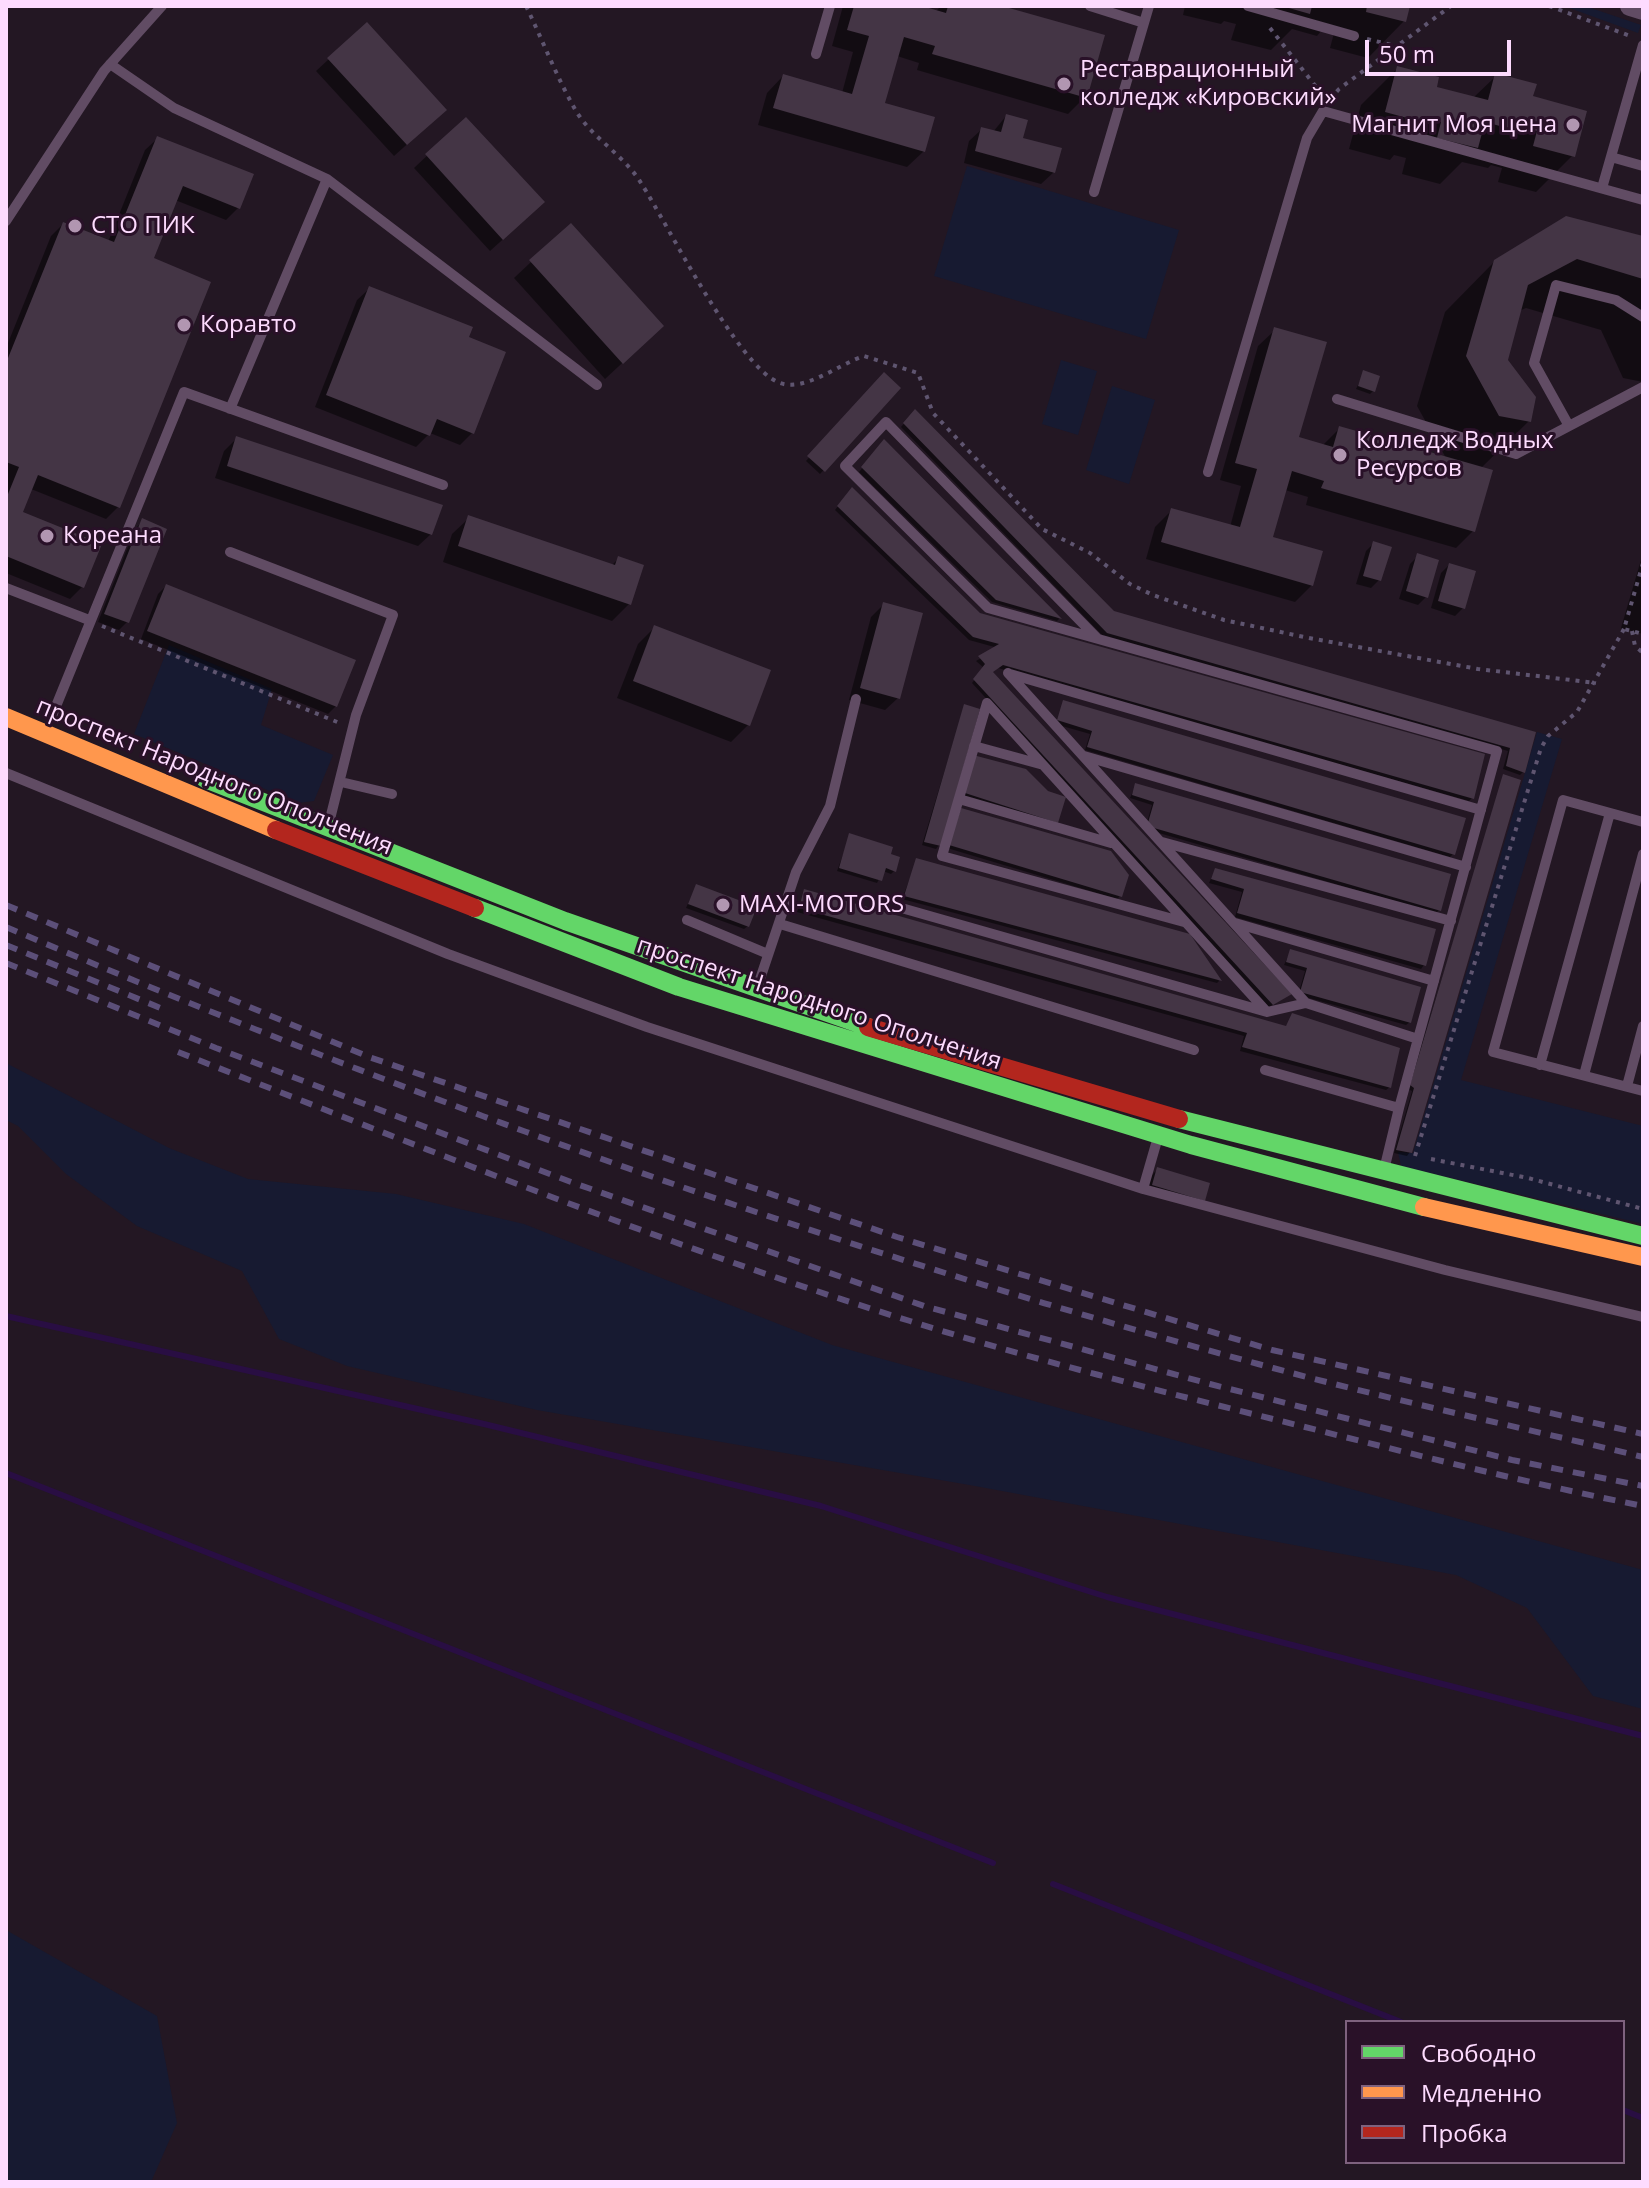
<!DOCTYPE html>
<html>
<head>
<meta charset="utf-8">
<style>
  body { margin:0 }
  #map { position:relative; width:1649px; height:2188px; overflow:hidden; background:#231723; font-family:"Open Sans",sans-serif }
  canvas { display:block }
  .frame { position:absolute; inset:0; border:8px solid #fddbfe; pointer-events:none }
  .legend { position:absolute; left:1345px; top:2020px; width:280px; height:144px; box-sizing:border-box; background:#291128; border:2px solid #7e627e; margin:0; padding:10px 14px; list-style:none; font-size:24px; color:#fddbfe }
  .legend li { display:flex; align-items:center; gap:16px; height:40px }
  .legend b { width:40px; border:2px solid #7e627e }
  .scale { position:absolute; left:1365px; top:40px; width:146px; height:36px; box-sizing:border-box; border:4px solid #fddbfe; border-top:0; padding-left:10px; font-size:24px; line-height:28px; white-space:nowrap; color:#fddbfe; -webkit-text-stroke:6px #291128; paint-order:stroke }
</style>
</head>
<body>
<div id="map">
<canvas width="1649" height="2188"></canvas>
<div class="frame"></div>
<ul class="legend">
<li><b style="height:10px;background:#63d668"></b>Свободно</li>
<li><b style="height:10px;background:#ff974d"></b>Медленно</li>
<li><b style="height:10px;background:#b3261e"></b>Пробка</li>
</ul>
<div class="scale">50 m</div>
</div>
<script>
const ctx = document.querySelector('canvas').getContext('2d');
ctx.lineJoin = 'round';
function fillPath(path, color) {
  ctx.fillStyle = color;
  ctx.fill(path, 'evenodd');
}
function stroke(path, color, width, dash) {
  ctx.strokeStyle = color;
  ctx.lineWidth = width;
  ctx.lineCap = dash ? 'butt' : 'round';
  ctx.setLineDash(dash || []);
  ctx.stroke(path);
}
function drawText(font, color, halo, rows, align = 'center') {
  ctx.font = font + ' "Open Sans",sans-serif';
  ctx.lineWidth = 6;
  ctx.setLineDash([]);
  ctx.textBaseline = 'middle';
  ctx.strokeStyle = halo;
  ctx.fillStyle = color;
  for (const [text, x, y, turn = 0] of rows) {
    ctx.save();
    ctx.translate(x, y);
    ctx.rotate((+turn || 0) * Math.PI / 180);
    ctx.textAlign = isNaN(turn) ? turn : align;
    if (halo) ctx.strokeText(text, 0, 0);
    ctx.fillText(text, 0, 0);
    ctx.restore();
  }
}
fillPath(new Path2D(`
  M1564,6H1585L1641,25L1638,33Z
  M967,166L1179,230L1146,339L934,276Z
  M1061,360L1097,371L1078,435L1042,424Z
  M1112,386L1155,400L1129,484L1086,470Z
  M169,645L272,689L261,725L333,755L314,801L298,803L134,734Z
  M1537,732L1562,739L1461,1080L1643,1126V1224L1401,1166L1398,1152L1413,1153Z
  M6,1063L169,1148L248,1179L396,1194L524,1224L832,1345L1643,1570V1709L1593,1696L1527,1608L1456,1575L975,1486L537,1410L347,1366L279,1339L242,1271L137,1226L66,1174L18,1126L6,1120Z
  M6,1930L157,2016L177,2123L151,2182H6Z`), '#171a31');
fillPath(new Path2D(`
  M843,6H914L935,12L941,6H995L1085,97L1068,114L917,70L919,63L897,56L883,104L924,151L907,167L758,125L767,93L783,76L842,93L853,52L832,46Z
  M1185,6H1408L1404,21L1368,58L1330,48L1334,33L1322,30L1317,36L1292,29L1271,50L1231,40L1236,24L1224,21L1221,24L1183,15Z
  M329,59L432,122L394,156L316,71Z
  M1398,68L1434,88L1473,98L1496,76L1531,98L1573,155L1536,192L1498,182L1502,168L1491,165L1488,168L1462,162L1440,184L1402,174L1406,158L1394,155L1390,160L1349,149L1361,105Z
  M1006,116L1021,139L1054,172L1041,184L964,163L969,141L982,129L993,132Z
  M466,119L530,215L490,251L414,168Z
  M158,138L238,208L226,220L175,200L151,260L118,507L106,519L31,489L21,513L82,587L70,599L6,573V348L51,236L63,224L108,242L145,150Z
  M1643,238V382L1623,378L1601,330L1526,308L1519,311L1506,360L1529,421L1481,468L1473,531L1456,548L1306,505L1308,497L1285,490L1271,539L1312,585L1295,602L1146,559L1155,527L1172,510L1230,527L1241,486L1220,480L1258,346L1275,330L1297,439L1322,446L1340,428L1446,458L1417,406L1445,312L1495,261Z
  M531,262L645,342L605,379L514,278Z
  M370,288L467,338L472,433L460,445L430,433L416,447L315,407L357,300Z
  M1364,373L1373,391L1370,394L1356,389Z
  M884,374L899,388L820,474L806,461Z
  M915,411L1113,613L1534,733L1523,772L1520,775L1503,769L1508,751L1103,636L901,427Z
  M236,439L431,534L418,546L215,478L224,451Z
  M884,442L1059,619L1057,621L992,602L859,472Z
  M849,492L979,615L1472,798L1469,801L998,668L991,673L1286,997L1269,1007L972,683L984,668L976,661L998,648L969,640L835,510Z
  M469,518L611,566L618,559L629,604L612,621L443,562L452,534Z
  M143,521L127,622L119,630L98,622L135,529Z
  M1374,543L1379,580L1371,588L1356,584L1366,551Z
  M1643,553V634L1621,628Z
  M1418,556L1426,597L1418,605L1399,599L1410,564Z
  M1449,565L1463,608L1455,616L1431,608L1441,573Z
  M166,586L336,706L328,714L141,639L158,594Z
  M884,604L898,698L885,710L849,700L871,617Z
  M655,627L748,725L731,742L617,698L638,644Z
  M1064,703L1453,854L1450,857L1085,750L1090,734L1055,724Z
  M964,707L939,845L936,849L922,845Z
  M971,761L1056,822L963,796Z
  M1504,777L1410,1152L1407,1156L1394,1153L1412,1091L1408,1089Z
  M1136,785L1439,910L1436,913L1145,829L1152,805L1130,798Z
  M958,814L1120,896L1117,899L947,848Z
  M850,836L888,855L894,871L891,874L883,871L877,883L837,871Z
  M917,860L1189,935L1219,981L1217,983L902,899Z
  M1215,870L1424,965L1421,969L1235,917L1242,892L1209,883Z
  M696,886L748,926L744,929L686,908Z
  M805,891L1285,1028L1293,1015L1390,1087L1386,1090L1240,1051L1244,1036L797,912Z
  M1290,952L1410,1022L1406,1025L1298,995L1305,971L1284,965Z
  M1158,1169L1203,1200L1145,1193L1150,1177Z`), '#0007');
stroke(new Path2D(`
  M6,1316L484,1424L821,1506L1107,1597L1643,1736
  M6,1473L993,1863
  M1053,1884L1401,2022
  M1623,2110L1643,2118`), '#290e43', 6);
fillPath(new Path2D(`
  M854,6H922L946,13L948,6H1002L1105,35L1087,98L932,54L935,46L904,37L885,103L935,117L925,152L773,108L783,74L852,94L869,36L847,30Z
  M1282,6H1312L1310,14Z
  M1367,6H1410L1406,22L1366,12Z
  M367,22L447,110L407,145L327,58Z
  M1397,66L1439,77L1437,87L1488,100L1495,73L1537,84L1533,96L1587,111L1575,157L1533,146L1537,131L1527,128L1526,133L1485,122L1478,148L1437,138L1441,122L1430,119L1429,124L1385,112Z
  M1006,114L1028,120L1023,138L1062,148L1055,173L975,151L981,127L1001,132Z
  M466,117L545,202L503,240L425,154Z
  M157,136L254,174L240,209L183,186L154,258L211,282L120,508L38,475L23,512L102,544L84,588L6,556V499L19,467L6,462V363L63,222L114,242Z
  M1566,216L1643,236V279L1577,259L1528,285L1508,360L1536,397L1531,422L1499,416L1466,356L1494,260Z
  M571,223L664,326L623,364L529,260Z
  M369,286L473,327L469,337L506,352L474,434L437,419L430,436L326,395Z
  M1274,327L1327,342L1299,437L1333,447L1339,426L1493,470L1475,532L1321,488L1324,481L1292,471L1273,537L1323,551L1313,586L1161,542L1171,508L1240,527L1257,469L1235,463Z
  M1363,370L1380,376L1375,392L1358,386Z
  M884,372L901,388L825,472L807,456Z
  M915,409L1114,611L1536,732L1525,773L1506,766L1510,748L1107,633L903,423Z
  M236,436L443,505L432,535L227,466Z
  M884,439L1062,619L996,600L861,467Z
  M852,487L980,613L1485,754L1474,799L1003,665L993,672L1292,994L1273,1005L973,679L985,664L978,656L999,644L973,637L837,506Z
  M468,515L615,565L618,556L644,565L631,605L458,546Z
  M142,518L167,529L129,623L104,614Z
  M1373,541L1392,547L1381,581L1363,576Z
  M1417,553L1439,560L1428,598L1406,591Z
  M1449,563L1476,571L1465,609L1438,601Z
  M166,584L356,660L337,707L147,631Z
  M883,602L923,613L900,699L860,688Z
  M654,625L771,670L750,726L633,681Z
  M1063,700L1466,818L1455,855L1087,747L1092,731L1057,720Z
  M964,704L980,709L941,846L924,842Z
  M973,755L1026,769L1048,791L1066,797L1058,823L965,793Z
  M1503,774L1521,780L1412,1153L1396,1150L1414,1088L1410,1085Z
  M1135,783L1451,874L1441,911L1147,826L1154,802L1132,795Z
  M961,808L1111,851L1129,875L1122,897L949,845Z
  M849,833L893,847L891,854L900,857L896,872L886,868L882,881L839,868Z
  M916,858L1190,934L1222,981L904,896Z
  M1215,868L1436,929L1426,966L1237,913L1244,889L1211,879Z
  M696,884L757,907L749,927L688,904Z
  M804,889L1286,1026L1292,1013L1400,1048L1391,1088L1242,1047L1247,1033L799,908Z
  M1290,949L1421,987L1411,1023L1300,992L1307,968L1286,962Z
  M1157,1167L1210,1183L1205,1201L1152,1185Z`), '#443545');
stroke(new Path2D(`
  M526,6C543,41 557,78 576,111C593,139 624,155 641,183C667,223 739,369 780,383C805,392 839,364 864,356L918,373L933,413L1042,529L1090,553L1130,584L1153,595L1224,620L1309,638L1478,669L1596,683
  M1549,6L1633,37
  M1270,28L1324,97
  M1367,39L1396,46
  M1330,99L1339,89L1451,6
  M1643,563L1624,629L1643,634
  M102,626L342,724
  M1632,631L1635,646L1643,653
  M1415,1156L1541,748L1548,736L1577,712L1624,629
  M1431,1159L1528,1178L1643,1209`), '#5f5570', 4, [4, 6]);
stroke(new Path2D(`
  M1090,6L1144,23
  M1248,6L1354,36
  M816,54L830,6
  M110,64L174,108L327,179L597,385
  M1611,157L1643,166
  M1602,188L1643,45
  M1094,192L1149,6
  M6,221L104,71L162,6
  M1337,399L1516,454L1643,387
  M230,409L327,179
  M1569,426L1534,363L1556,285L1616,300L1643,317
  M1208,472L1307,138L1323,111L1643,200
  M230,552L393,615L356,715L328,827
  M6,588L89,620
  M1097,638L886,422L845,466L988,608L1497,751L1399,1108
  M1008,673L1306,1003L1418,1039
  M1010,674L1481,810
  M987,703L1267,1012
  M987,703L942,856L1184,922
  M52,716L184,392L443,485
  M974,746L1040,764
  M1084,756L1466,867
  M6,773L448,954L647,1027L1143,1189L1445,1270L1643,1317
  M341,782L392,794
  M959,799L1111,843
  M1643,822L1563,800L1493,1052L1643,1091
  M1162,842L1451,921
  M905,909L1267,1012L1306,1003
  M687,920L768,954
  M1235,923L1434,981
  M780,924L1194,1050
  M757,988L796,872L830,806L856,699
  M1540,1065L1610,813
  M1265,1070L1399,1108L1384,1170
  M1584,1075L1643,854
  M1627,1086L1643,1026
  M1143,1189L1158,1137`), '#614c64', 10);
stroke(new Path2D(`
  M1630,6L1643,10`), '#614c64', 20);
stroke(new Path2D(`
  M205,779L565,921L868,1027
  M475,908L679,987L1191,1145L1424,1207
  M1179,1119L1643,1236`), '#63d668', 18);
stroke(new Path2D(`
  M6,717L276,830
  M1424,1207L1643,1257`), '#ff974d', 18);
stroke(new Path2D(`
  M276,830L475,908
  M868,1027L1179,1119`), '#b3261e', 18);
stroke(new Path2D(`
  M6,905L369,1057L897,1237L1272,1350L1643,1434
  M6,927C418,1102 841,1252 1273,1368C1395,1401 1520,1427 1643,1457
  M6,945L163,1009
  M6,963L216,1048L571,1182L924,1306L1210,1384L1512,1460L1643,1486
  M178,1052C420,1147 662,1244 910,1321C1037,1361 1168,1393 1297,1425C1412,1454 1527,1483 1643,1506`), '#5c4f79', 6, [12, 10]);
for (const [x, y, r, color] of [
  [1064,84,8,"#b196b1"],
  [1573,125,8,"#b196b1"],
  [75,226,8,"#b196b1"],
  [184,325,8,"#b196b1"],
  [1340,455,8,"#b196b1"],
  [47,536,8,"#b196b1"],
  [723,905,8,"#b196b1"]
]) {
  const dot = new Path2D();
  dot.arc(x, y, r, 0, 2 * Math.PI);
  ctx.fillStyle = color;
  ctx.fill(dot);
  stroke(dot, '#291128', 3);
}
drawText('24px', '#fddbfe', '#291128', [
  ["Реставрационный",1080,70],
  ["колледж «Кировский»",1080,98],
  ["Магнит Моя цена",1557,125,"right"],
  ["СТО ПИК",91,226],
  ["Коравто",200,325],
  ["Колледж Водных",1356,441],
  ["Ресурсов",1356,469],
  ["Кореана",63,536],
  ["MAXI-MOTORS",739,905]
], 'left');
drawText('24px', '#fddbfe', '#291128', [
  ["проспект Народного Ополчения",214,777,22],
  ["проспект Народного Ополчения",819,1004,18]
]);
</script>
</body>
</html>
